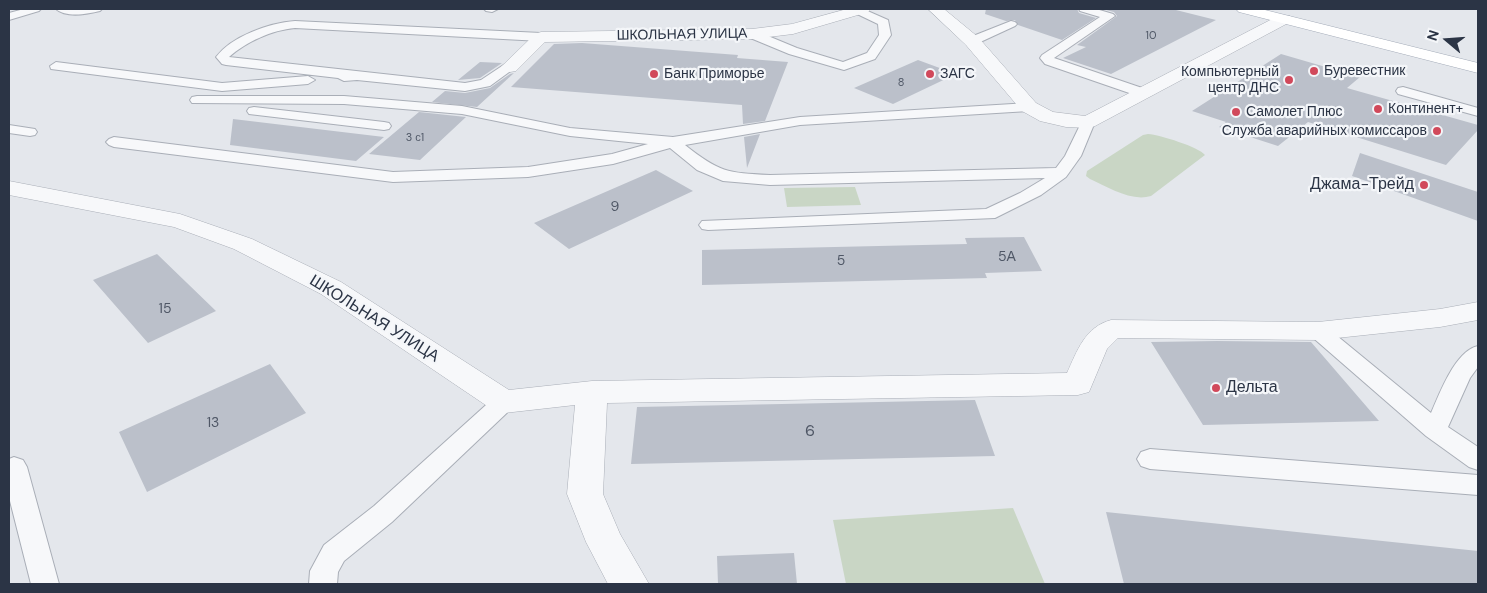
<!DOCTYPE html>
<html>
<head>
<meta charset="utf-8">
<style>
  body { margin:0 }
  #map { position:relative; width:1487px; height:593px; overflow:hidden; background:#e4e7ec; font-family:"DM Sans",sans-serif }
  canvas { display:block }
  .frame { position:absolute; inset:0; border:10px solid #2b3445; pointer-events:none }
  .north { position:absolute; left:1422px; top:15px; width:50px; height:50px; -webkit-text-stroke:4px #f4f6f9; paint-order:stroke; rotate:288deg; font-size:14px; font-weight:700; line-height:20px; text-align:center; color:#2b3445 }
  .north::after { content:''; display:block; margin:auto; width:18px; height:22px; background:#2b3445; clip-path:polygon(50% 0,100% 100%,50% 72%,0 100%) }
</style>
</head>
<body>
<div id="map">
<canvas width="1487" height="593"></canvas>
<div class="frame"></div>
<div class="north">N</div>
</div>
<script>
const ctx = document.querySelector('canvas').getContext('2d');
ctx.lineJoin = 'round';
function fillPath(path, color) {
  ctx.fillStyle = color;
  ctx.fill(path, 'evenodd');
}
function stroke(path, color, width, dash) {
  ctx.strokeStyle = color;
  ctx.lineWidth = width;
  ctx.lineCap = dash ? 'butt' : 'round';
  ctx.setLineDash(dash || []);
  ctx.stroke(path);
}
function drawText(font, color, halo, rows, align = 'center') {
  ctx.font = font + ' "DM Sans",sans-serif';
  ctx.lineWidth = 4.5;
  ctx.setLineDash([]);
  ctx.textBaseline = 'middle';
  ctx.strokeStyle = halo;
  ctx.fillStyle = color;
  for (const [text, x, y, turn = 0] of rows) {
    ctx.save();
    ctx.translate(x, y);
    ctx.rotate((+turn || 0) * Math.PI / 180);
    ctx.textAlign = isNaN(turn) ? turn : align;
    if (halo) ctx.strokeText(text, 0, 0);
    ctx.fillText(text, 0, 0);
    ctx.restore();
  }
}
fillPath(new Path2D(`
  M1148,134C1160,135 1199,147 1205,155L1151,196C1131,202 1108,187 1090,179L1086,176L1087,171L1143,135Z
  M855,187L861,205L787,207L784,188Z
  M1013,508L1045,584H846L833,520Z`), '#c9d6c5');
fillPath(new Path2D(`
  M986,9H1077L1079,13L1096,18L1062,40L1018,25L1015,20L1006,21L985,14Z
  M1102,9H1172L1216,20L1111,74L1063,58L1086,47L1077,45L1117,16L1114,12Z
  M582,43L738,55L737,58L788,62L765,121L743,124L742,105L511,87L554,44Z
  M1281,54L1360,77L1347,88L1478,125V130L1446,165L1308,122L1278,146L1219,127L1226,122L1192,111Z
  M918,60L956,74L893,104L854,88Z
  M480,62L502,63L480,78L458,80Z
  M514,73L477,107L432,102L445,91L465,93L490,88L510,74Z
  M419,112L466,117L420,160L369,154Z
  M233,119L384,137L356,161L230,145Z
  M760,134L747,168L744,137Z
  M1360,153L1478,192V221L1352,176Z
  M656,170L693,191L569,249L534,223Z
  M1024,237L1042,271L985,273L987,278L702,285V250L967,244L965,238Z
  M157,254L216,311L148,343L93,280Z
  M1217,341L1311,342L1379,421L1203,425L1151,342Z
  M270,364L306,413L147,492L119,432Z
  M975,400L995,456L631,464L637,407Z
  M1106,512L1478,551V584H1124Z
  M794,553L797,584H718L717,556Z`), '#bbc0ca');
const service = new Path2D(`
  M24,9H41L39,11L9,20V13Z
  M56,9H102L100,11C88,14 66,18 56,9Z
  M484,9H498L492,12L486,11Z
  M855,9H863L888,20L891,35L875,59L844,70L789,54L748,37L746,34L748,31H756L797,48L843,62L867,53L879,35L878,24L855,13L853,11Z
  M1079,9H1096L1113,14L1115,16L1054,58L1148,90L1150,93L1148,96H1138L1045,64L1040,58L1042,55L1100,17L1080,11Z
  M295,21L541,33L547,37L541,41L295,28C272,30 246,42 229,57L465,83L481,80L505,64H515L516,67L490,86L465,91L357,80L344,81L338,78L226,65L222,64L216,57C232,36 269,23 295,21Z
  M1011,21L1015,22L1017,24L1015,26L976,44L972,45L966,41L968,38Z
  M56,62L222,83L308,76L315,80L308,84L222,91L51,69L50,66Z
  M1403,87L1478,108V116L1398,94L1396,91L1398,88Z
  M197,96H344L462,106L570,128L673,137L800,117L1029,103L1034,104L1036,107L1034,110L1029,111L800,125L685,145C719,172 727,173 770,175L1056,168L1065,156L1083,119H1093L1095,122L1081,156L1066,177L1041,195L995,218L708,230L702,229L699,225L702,221L986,209L1020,193L1045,178L770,185L723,181L697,170L670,148L613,164L528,177L393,182L114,147L109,145L106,142L109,139L114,137L393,172L528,167L612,154L648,144L570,136L462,114L344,104L192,103L190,100L192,97Z
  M254,107L384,122L389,123L391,126L389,129L384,130L249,114L247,111L249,108Z
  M9,125L35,129L37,132L35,135L30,136L9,133Z
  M1318,324L1325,326L1431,413C1440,393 1455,351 1478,346V367L1470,378L1448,427L1478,447V470L1469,467L1426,436L1311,336L1307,331L1311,326Z
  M504,394L512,396L516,402L512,408L392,522L344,561L338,572L337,584H309L310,571L324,545L374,506L496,396Z
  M1150,449L1478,475V495L1150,469L1141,466L1137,459L1141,452Z
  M14,457L23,460L27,467L59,584H31L9,497V459Z`);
const minor = new Path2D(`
  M847,9H871L868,12L793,34L752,39L545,42L516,71L510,72L504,71L501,67L535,34L541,32L752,29L792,24Z
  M928,9H944L978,37L1036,103L1053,112L1085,116L1278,16H1290L1292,19L1290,22L1095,126L1088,128L1066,127L1040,121L1022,111L966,45Z
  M9,181L180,214L252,239L341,282L509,390L592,381L1067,373C1077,351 1085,327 1111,320L1318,322L1440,309L1478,302V320L1440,327L1318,340L1118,338L1107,349L1089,392L1078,395L607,403L603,494L620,534L649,584H608L586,542L567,494L575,405L504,413L493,410L321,294L234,249L174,227L9,195Z`);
const primary = new Path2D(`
  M1236,9H1261L1478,63V73L1239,12Z`);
stroke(service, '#a9aeb7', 2);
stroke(minor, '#a9aeb7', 1);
stroke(primary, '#a3abb8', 1);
fillPath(service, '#f7f8fa');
fillPath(minor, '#f7f8fa');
fillPath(primary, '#fff');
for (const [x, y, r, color] of [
  [1314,71,5,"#d1495b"],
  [654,74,5,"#d1495b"],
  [930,74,5,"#d1495b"],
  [1289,80,5,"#d1495b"],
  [1378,109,5,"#d1495b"],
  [1236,112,5,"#d1495b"],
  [1437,131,5,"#d1495b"],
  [1424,185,5,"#d1495b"],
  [1216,388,5,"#d1495b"]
]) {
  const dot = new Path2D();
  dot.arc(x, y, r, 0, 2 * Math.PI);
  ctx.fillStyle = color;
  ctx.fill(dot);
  stroke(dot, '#f4f6f9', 2);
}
drawText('11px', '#4f5766', null, [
  ["10",1151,36],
  ["8",901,83],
  ["3 с1",415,138]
]);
drawText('14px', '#2b3445', '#f4f6f9', [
  ["ШКОЛЬНАЯ УЛИЦА",682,35,-1]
]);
drawText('14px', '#2b3445', '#f4f6f9', [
  ["Буревестник",1324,71],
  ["Компьютерный",1279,72,"right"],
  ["центр ДНС",1279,88,"right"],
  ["Банк Приморье",664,74],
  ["ЗАГС",940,74],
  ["Континент+",1388,109],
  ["Самолет Плюс",1246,112],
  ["Служба аварийных комиссаров",1427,131,"right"]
], 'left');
drawText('14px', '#4f5766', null, [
  ["9",615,207],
  ["5А",1007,257],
  ["5",841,261],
  ["15",165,309],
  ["13",213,423]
]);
drawText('16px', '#2b3445', '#f4f6f9', [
  ["Джама-Трейд",1414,185],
  ["Дельта",1226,388,"left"]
], 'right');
drawText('16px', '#2b3445', '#f4f6f9', [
  ["ШКОЛЬНАЯ УЛИЦА",374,319,32]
]);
drawText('16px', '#4f5766', null, [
  ["6",810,432]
]);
</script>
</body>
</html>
